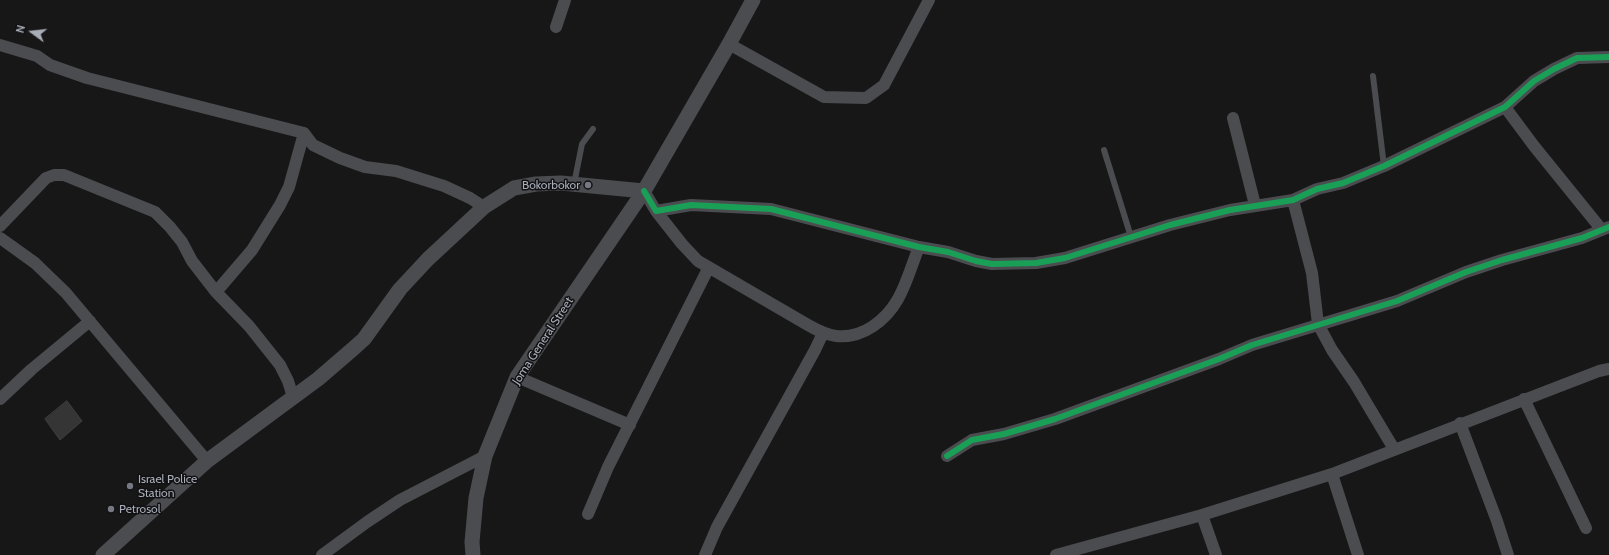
<!DOCTYPE html>
<html>
<head>
<meta charset="utf-8">
<style>
  body { margin:0 }
  #map { position:relative; width:1609px; height:555px; overflow:hidden; background:#171717; font-family:Cabin,sans-serif }
  canvas { display:block }
  .north { position:absolute; left:12px; top:12px; width:40px; height:40px; -webkit-text-stroke:3px #111113; paint-order:stroke; rotate:285deg; font-size:11px; font-weight:700; line-height:16px; text-align:center; color:#a8adb8 }
  .north::after { content:''; display:block; margin:auto; width:14px; height:18px; background:#a8adb8; clip-path:polygon(50% 0,100% 100%,50% 72%,0 100%) }
</style>
</head>
<body>
<div id="map">
<canvas width="1609" height="555"></canvas>
<div class="north">N</div>
</div>
<script>
const ctx = document.querySelector('canvas').getContext('2d');
ctx.lineJoin = 'round';
function fillPath(path, color) {
  ctx.fillStyle = color;
  ctx.fill(path, 'evenodd');
}
function stroke(path, color, width, dash) {
  ctx.strokeStyle = color;
  ctx.lineWidth = width;
  ctx.lineCap = dash ? 'butt' : 'round';
  ctx.setLineDash(dash || []);
  ctx.stroke(path);
}
function drawText(font, color, halo, rows, align = 'center') {
  ctx.font = font + ' Cabin,sans-serif';
  ctx.lineWidth = 3;
  ctx.setLineDash([]);
  ctx.textBaseline = 'middle';
  ctx.strokeStyle = halo;
  ctx.fillStyle = color;
  for (const [text, x, y, turn = 0] of rows) {
    ctx.save();
    ctx.translate(x, y);
    ctx.rotate((+turn || 0) * Math.PI / 180);
    ctx.textAlign = isNaN(turn) ? turn : align;
    if (halo) ctx.strokeText(text, 0, 0);
    ctx.fillText(text, 0, 0);
    ctx.restore();
  }
}
const building = new Path2D(`
  M67,401L82,421L60,440L45,419Z`);
fillPath(building, '#353536');
stroke(building, '#3f4043', 1);
stroke(new Path2D(`
  M1373,76L1384,166
  M1104,150L1131,237
  M574,184L582,144L593,129`), '#4b4c50', 6);
stroke(new Path2D(`
  M556,27L565,0
  M729,44L824,97L866,98L884,85L929,0
  M0,45L37,56L50,65L87,78L304,133L313,145L340,158L365,167L396,171L444,186L470,198L484,207
  M1505,107L1534,146L1602,230
  M1233,118L1255,205
  M644,191L656,211L691,205L771,209L919,247L948,252L976,261L992,264L1036,263L1065,258L1170,225L1230,210L1293,200L1317,189L1343,183L1384,166L1505,107L1534,81L1554,69L1577,58L1609,57
  M1293,200L1312,273L1318,324L1332,350L1354,382L1394,449
  M656,211L682,244L698,261L808,325C817,330 826,335 836,336C863,339 886,320 898,299C907,283 912,264 919,247
  M0,226L46,178L54,175H64L155,212L170,227L182,242L192,261L216,292L249,326L280,365L288,381L293,397
  M0,238L35,263L66,293L207,461
  M216,292L252,250L280,205L289,187L304,133
  M517,377L630,425
  M0,399L32,369L90,321
  M1524,399L1586,528
  M1460,423L1497,521L1508,555
  M947,456L972,440L1004,434L1055,419L1219,359L1252,345L1397,301L1466,272L1502,260L1582,238L1609,227
  M1332,474L1358,555
  M588,514L608,467L709,267
  M1202,515L1216,555
  M322,555L367,522L400,500L485,456
  M705,555L717,527L815,350L823,333
  M1056,555L1202,515L1332,474L1599,371L1609,369`), '#4b4c50', 12);
stroke(new Path2D(`
  M103,555L207,461L318,379L354,348L364,339L400,289L428,259L484,207L514,188L536,184L561,183L644,191
  M473,555L472,542L476,498L485,456L517,377L644,191L729,44L753,0`), '#4b4c50', 15);
stroke(new Path2D(`
  M644,191L656,211L691,205L771,209L919,247L948,252L976,261L992,264L1036,263L1065,258L1170,225L1230,210L1293,200L1317,189L1343,183L1384,166L1505,107L1534,81L1554,69L1577,58L1609,57
  M947,456L972,440L1004,434L1055,419L1219,359L1252,345L1397,301L1466,272L1502,260L1582,238L1609,227`), '#1a9f57', 6);
for (const [x, y, r, color] of [
  [588,185,4,"#757880"],
  [130,486,4,"#757880"],
  [111,509,4,"#757880"]
]) {
  const dot = new Path2D();
  dot.arc(x, y, r, 0, 2 * Math.PI);
  ctx.fillStyle = color;
  ctx.fill(dot);
  stroke(dot, '#111113', 1.5);
}
drawText('12px', '#a8adb8', '#111113', [
  ["Bokorbokor",580,185,"right"],
  ["Israel Police",138,479],
  ["Station",138,493],
  ["Petrosol",119,509]
], 'left');
drawText('12px', '#a8adb8', '#111113', [
  ["Joma General Street",543,341,-57]
]);
</script>
</body>
</html>
